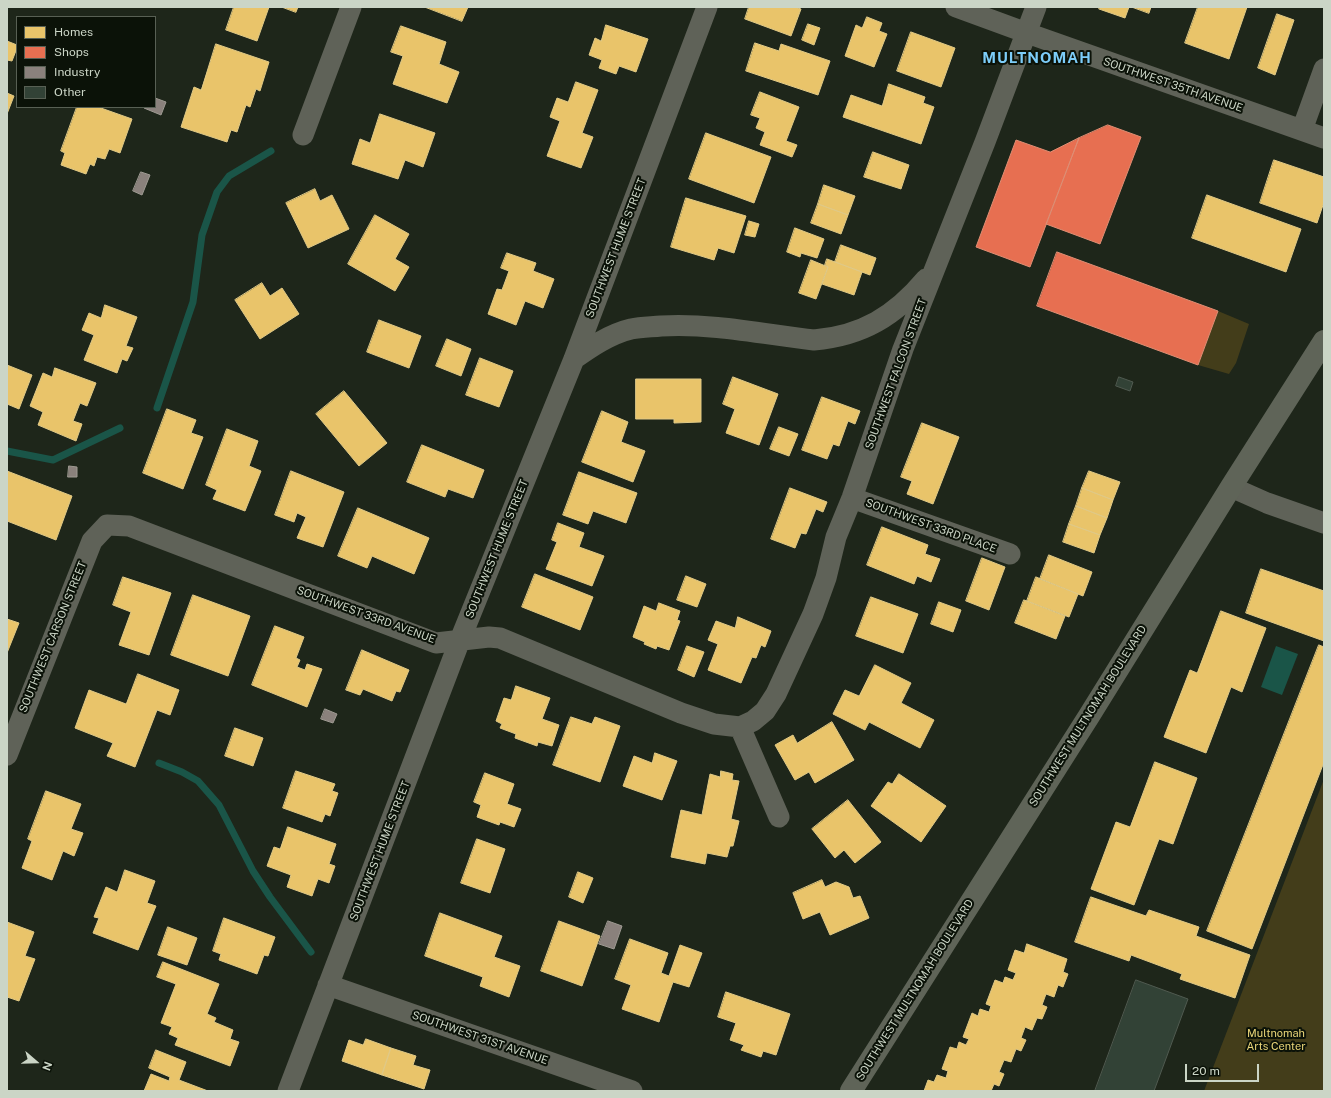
<!DOCTYPE html>
<html>
<head>
<meta charset="utf-8">
<style>
  body { margin:0 }
  #map { position:relative; width:1331px; height:1098px; overflow:hidden; background:#1e261a; font-family:"Public Sans",sans-serif }
  canvas { display:block }
  .frame { position:absolute; inset:0; border:8px solid #cbd5c6; pointer-events:none }
  .legend { position:absolute; left:16px; top:16px; width:140px; height:92px; box-sizing:border-box; background:#0b1208; border:1px solid #586054; margin:0; padding:5px 7px; list-style:none; font-size:12px; color:#cbd5c6 }
  .legend li { display:flex; align-items:center; gap:8px; height:20px }
  .legend b { width:20px; border:1px solid #586054 }
  .north { position:absolute; left:16px; top:1042px; width:40px; height:40px; -webkit-text-stroke:3px #0b1208; paint-order:stroke; rotate:110deg; font-size:11px; font-weight:700; line-height:16px; text-align:center; color:#cbd5c6 }
  .north::after { content:''; display:block; margin:auto; width:14px; height:18px; background:#cbd5c6; clip-path:polygon(50% 0,100% 100%,50% 72%,0 100%) }
  .scale { position:absolute; left:1185px; top:1064px; width:74px; height:18px; box-sizing:border-box; border:2px solid #cbd5c6; border-top:0; padding-left:5px; font-size:12px; line-height:14px; white-space:nowrap; color:#cbd5c6; -webkit-text-stroke:3px #0b1208; paint-order:stroke }
</style>
</head>
<body>
<div id="map">
<canvas width="1331" height="1098"></canvas>
<div class="frame"></div>
<ul class="legend">
<li><b style="height:11px;background:#e9c46a"></b>Homes</li>
<li><b style="height:11px;background:#e76f51"></b>Shops</li>
<li><b style="height:11px;background:#8a817c"></b>Industry</li>
<li><b style="height:11px;background:#324236"></b>Other</li>
</ul>
<div class="north">N</div>
<div class="scale">20 m</div>
</div>
<script>
const ctx = document.querySelector('canvas').getContext('2d');
ctx.lineJoin = 'round';
function fillPath(path, color) {
  ctx.fillStyle = color;
  ctx.fill(path, 'evenodd');
}
function stroke(path, color, width, dash) {
  ctx.strokeStyle = color;
  ctx.lineWidth = width;
  ctx.lineCap = dash ? 'butt' : 'round';
  ctx.setLineDash(dash || []);
  ctx.stroke(path);
}
function drawText(font, color, halo, rows, align = 'center') {
  ctx.font = font + ' "Public Sans",sans-serif';
  ctx.lineWidth = 4;
  ctx.setLineDash([]);
  ctx.textBaseline = 'middle';
  ctx.strokeStyle = halo;
  ctx.fillStyle = color;
  for (const [text, x, y, turn = 0] of rows) {
    ctx.save();
    ctx.translate(x, y);
    ctx.rotate((+turn || 0) * Math.PI / 180);
    ctx.textAlign = isNaN(turn) ? turn : align;
    if (halo) ctx.strokeText(text, 0, 0);
    ctx.fillText(text, 0, 0);
    ctx.restore();
  }
}
fillPath(new Path2D(`
  M1218,311L1249,324L1236,363L1229,374L1198,365Z
  M1324,779V1091H1204Z`), '#433d1a');
fillPath(new Path2D(`
  M1276,646L1298,654L1282,695L1261,687Z`), '#1a5548');
const homes = new Path2D(`
  M234,7H269L257,41L226,30Z
  M282,7H298L296,12Z
  M425,7H468L462,21Z
  M749,7H795L801,9L791,36L745,19Z
  M1100,7H1129L1125,18L1099,9Z
  M1132,7H1151L1149,13Z
  M1198,7H1247L1229,59L1185,43Z
  M1277,14L1294,20L1275,75L1258,68Z
  M867,17L882,23L879,31L887,34L874,67L845,56L856,25L862,28Z
  M808,24L820,28L814,45L802,40Z
  M606,25L648,39L636,72L619,66L616,74L599,68L602,60L589,55L595,38L601,41Z
  M401,26L446,42L439,64L459,72L447,103L393,84L403,56L391,52Z
  M911,32L955,48L941,87L897,71Z
  M7,41L17,45V48L12,61L7,60Z
  M755,43L779,51L781,44L830,61L818,95L746,71Z
  M216,44L269,62L260,91L256,89L250,107L246,105L237,132L231,130L227,142L181,127L194,87L201,90Z
  M576,82L598,90L582,133L593,137L581,168L547,156L560,121L550,117L557,98L568,102Z
  M889,84L925,97L923,103L934,107L921,144L843,117L851,95L882,106Z
  M760,92L799,107L786,141L797,145L792,157L760,145L765,132L756,128L760,118L751,115Z
  M7,93L14,96L7,114Z
  M77,107H98L132,119L120,153L109,149L105,159L97,157L94,166L90,164L86,174L61,165L65,153L61,151Z
  M380,114L435,133L423,167L405,160L398,179L352,164L360,139L370,143Z
  M706,133L771,157L754,203L689,179Z
  M873,152L909,165L901,189L864,177Z
  M1274,160L1324,177V202L1317,223L1260,203Z
  M824,185L855,196L848,215L818,204Z
  M315,189L320,201L332,195L349,229L308,248L286,203Z
  M1207,195L1301,229L1286,272L1192,238Z
  M686,198L746,216L734,253L718,248L714,260L671,247Z
  M818,204L848,215L841,234L811,223Z
  M375,215L409,234L395,259L409,267L395,291L348,264Z
  M749,221L759,224L755,237L745,235Z
  M795,228L824,239L817,258L801,253L800,257L787,252Z
  M841,245L876,258L870,275L835,262Z
  M507,253L536,263L533,271L554,279L543,308L525,301L516,325L488,314L497,289L502,290L509,271L501,268Z
  M827,259L862,272L854,295L822,284L828,267L825,265Z
  M811,260L828,267L816,299L799,293Z
  M262,283L270,296L282,288L299,314L260,339L235,300Z
  M105,305L137,317L126,346L133,348L127,361L122,359L117,373L84,360L94,335L82,330L89,313L101,318Z
  M379,320L421,336L409,368L367,352Z
  M447,339L471,349L461,376L436,366Z
  M480,358L513,371L499,407L466,395Z
  M7,365L32,375L19,409L7,404Z
  M55,368L96,383L87,406L80,403L73,421L82,424L76,441L38,425L43,412L30,406L43,373L52,377Z
  M733,377L778,394L759,445L726,433L735,409L723,404Z
  M636,379H701V422L674,423V419H636Z
  M344,391L387,443L359,466L316,414Z
  M822,397L860,411L855,424L848,421L839,446L833,444L827,459L802,450Z
  M167,409L196,420L191,433L203,437L183,489L143,473Z
  M602,411L628,422L621,442L645,451L633,482L582,462Z
  M922,423L959,437L933,504L907,494L912,481L901,477Z
  M779,427L798,434L789,456L770,449Z
  M227,429L258,441L249,466L261,471L245,511L213,499L217,490L206,485Z
  M422,445L484,470L473,498L448,489L445,497L407,482Z
  M7,471L72,496L56,540L7,521Z
  M291,471L344,492L323,547L297,538L306,517L297,513L294,522L275,515Z
  M1089,471L1120,482L1113,500L1082,488Z
  M579,472L637,493L626,523L593,511L588,524L563,515Z
  M790,488L827,502L823,512L816,509L806,534L801,533L795,548L771,539Z
  M1082,488L1113,500L1107,518L1076,506Z
  M1076,506L1107,518L1100,535L1069,524Z
  M358,508L429,538L414,574L372,556L367,568L338,556Z
  M558,523L584,533L579,547L604,556L592,586L546,569L557,542L552,540Z
  M1069,524L1100,535L1094,553L1063,542Z
  M882,527L928,545L925,554L940,559L931,582L917,576L914,584L867,565Z
  M1049,555L1092,572L1083,596L1040,579Z
  M982,558L1005,567L989,610L966,601Z
  M1261,569L1324,591V641L1246,613Z
  M535,574L593,597L580,630L522,607Z
  M686,576L706,584L697,607L677,600Z
  M123,577L171,593L149,655L119,645L131,612L113,605Z
  M1036,577L1078,594L1069,617L1027,601Z
  M193,595L250,616L228,676L171,655Z
  M871,597L918,614L903,653L856,636Z
  M1024,600L1065,616L1056,639L1015,623Z
  M939,602L961,610L953,632L931,624Z
  M659,603L680,611L677,620L680,621L669,650L657,646L656,649L644,644L645,642L633,637L644,606L656,611Z
  M1221,611L1266,628L1242,692L1231,687L1206,753L1164,737L1190,670L1197,673Z
  M738,617L771,631L765,647L761,645L756,658L752,657L741,683L708,670L718,644L708,640L716,621L735,628Z
  M7,619L19,623L7,653Z
  M275,626L304,637L296,658L300,660L297,667L305,670L307,664L322,669L307,707L252,685Z
  M1319,645L1324,647V762L1252,949L1207,931Z
  M687,646L704,652L694,677L678,670Z
  M362,650L409,670L400,692L396,691L392,701L363,689L360,695L346,690Z
  M875,665L911,683L901,703L934,720L920,748L869,722L865,730L833,714L845,690L859,696Z
  M138,674L179,690L170,715L157,710L135,767L107,756L113,743L75,728L89,690L126,704Z
  M516,686L550,698L542,719L559,725L552,746L538,742L537,746L515,738L516,734L500,728L502,724L496,721L504,698L511,700Z
  M571,717L592,724L595,717L620,726L600,782L553,765Z
  M832,722L854,760L815,783L809,772L795,780L775,745L793,735L797,743Z
  M235,728L263,738L253,766L225,756Z
  M655,753L677,761L662,800L623,786L634,756L652,763Z
  M1155,762L1197,778L1173,844L1159,839L1134,905L1091,889L1116,822L1130,827Z
  M296,771L335,784L332,791L338,793L330,816L325,814L322,822L283,808Z
  M721,771L733,774L732,780L739,781L731,819L739,821L733,846H730L727,857L707,853L705,864L671,857L681,810L702,815L710,774L720,777Z
  M485,773L514,784L507,804L521,809L514,827L500,822L499,825L477,817L481,805L474,802Z
  M899,774L946,806L921,842L871,806L888,782L892,784Z
  M46,791L81,804L71,829L83,833L74,856L63,851L52,880L22,868L32,841L28,839Z
  M848,800L881,842L855,863L844,850L835,858L812,829Z
  M288,827L336,844L329,864L335,866L329,883L318,879L312,896L287,887L291,875L267,866L274,847L280,849Z
  M477,839L505,849L490,893L461,883Z
  M125,870L155,881L147,903L156,906L138,950L93,933L99,918L94,917L106,887L117,892Z
  M578,872L593,878L583,903L569,897Z
  M822,880L825,887L836,882L849,887L853,898L860,896L869,918L830,935L820,912L803,919L793,893Z
  M1091,897L1146,916L1149,910L1199,927L1196,936L1250,955L1235,998L1180,979L1182,974L1131,955L1129,961L1075,942Z
  M440,913L502,936L494,957L520,966L509,997L480,986L483,977L425,956Z
  M224,918L275,937L268,956L264,955L257,974L219,960L221,954L213,951Z
  M559,921L600,936L582,986L541,971Z
  M7,922L34,932L25,956L35,959L19,1001L7,997Z
  M168,927L197,938L187,965L158,955Z
  M630,939L668,953L661,973L669,976L680,945L702,953L689,987L673,982L659,1022L622,1009L631,985L615,979Z
  M1027,944L1067,959L1063,972L1068,974L1063,987L1058,985L1054,997L1046,994L1042,1005L1047,1007L1042,1019L1037,1018L1032,1030L1025,1027L1021,1038L1026,1040L1021,1051L1016,1049L1011,1062L1004,1060L999,1072L1004,1074L999,1086L994,1084L991,1091H924L928,1080L934,1082L937,1075L946,1078L948,1071L942,1069L950,1047L957,1049L959,1042L966,1045L969,1039L963,1037L972,1013L978,1016L980,1009L989,1012L991,1006L986,1004L995,980L1003,983L1005,977L1013,980L1016,973L1008,970L1015,950L1024,953Z
  M163,962L219,984L207,1014L216,1018L214,1022L233,1030L230,1039L239,1042L230,1066L175,1045L178,1038L169,1034L172,1027L161,1023L176,984L157,977Z
  M726,992L790,1014L776,1055L763,1051L761,1057L741,1050L744,1045L730,1040L736,1023L718,1017Z
  M366,1039L391,1048L382,1075L342,1061L349,1040L363,1045Z
  M391,1048L416,1056L413,1065L430,1070L424,1089L382,1075Z
  M156,1050L186,1062L179,1080L208,1091H144L151,1074L169,1081L170,1077L149,1068Z`);
fillPath(homes, '#e9c46a');
stroke(homes, '#e0c986', 1);
const shops = new Path2D(`
  M1108,125L1141,137L1100,244L1046,224L1079,138Z
  M1079,138L1030,267L976,247L1016,140L1050,152Z
  M1057,252L1218,311L1198,365L1037,306Z`);
fillPath(shops, '#e76f51');
stroke(shops, '#df8e74', 1);
const industry = new Path2D(`
  M155,98L166,102L161,115L144,108V107H155Z
  M141,172L150,175L142,195L133,191Z
  M69,466L77,467V477H68Z
  M325,709L337,714L333,723L321,719Z
  M608,921L622,926L614,949L599,944Z`);
fillPath(industry, '#8a817c');
stroke(industry, '#9e9a92', 1);
stroke(new Path2D(`
  M157,408L193,302L202,235L217,192L229,176L271,151
  M7,451L53,460L120,428
  M159,763L182,772L198,781L219,805L253,871L270,897L311,952`), '#1a5548', 7);
const building = new Path2D(`
  M1119,377L1133,382L1130,391L1116,386Z
  M1136,980L1188,999L1154,1091H1095Z`);
fillPath(building, '#324236');
stroke(building, '#505a50', 1);
stroke(new Path2D(`
  M956,7L1027,33L1324,138
  M1302,130L1324,69
  M303,135L351,7
  M574,359C591,347 610,334 631,329C641,327 651,327 661,326C712,323 763,334 814,340C862,336 895,316 926,279
  M1231,487L1267,503L1324,523
  M852,498L1010,554
  M740,727L753,721L765,711L776,694L813,614L826,578L836,537L852,498L903,349L985,142L1036,7
  M740,727L779,817
  M7,755L92,541L107,525L129,526L436,643L489,637L500,638L681,713L714,724L740,727
  M328,985L632,1091
  M288,1091L460,640L574,359L707,7`), '#5f6258', 21);
stroke(new Path2D(`
  M851,1091L1089,716L1231,487L1324,341`), '#5f6458', 22);
drawText('11px', '#cbd5c6', '#0b1208', [
  ["SOUTHWEST 35TH AVENUE",1173,85,19],
  ["SOUTHWEST HUME STREET",616,248,-69],
  ["SOUTHWEST FALCON STREET",896,374,-70],
  ["SOUTHWEST 33RD PLACE",931,526,20],
  ["SOUTHWEST HUME STREET",497,549,-68],
  ["SOUTHWEST 33RD AVENUE",366,615,20],
  ["SOUTHWEST CARSON STREET",53,637,-68],
  ["SOUTHWEST MULTNOMAH BOULEVARD",1088,716,-58],
  ["SOUTHWEST HUME STREET",380,851,-69],
  ["SOUTHWEST MULTNOMAH BOULEVARD",915,990,-58],
  ["SOUTHWEST 31ST AVENUE",480,1038,19]
]);
drawText('11px', '#e9d578', '#0b1208', [
  ["Multnomah",1276,1034],
  ["Arts Center",1276,1047]
]);
ctx.letterSpacing = '1px';
drawText('bold 15px', '#7dcdf9', '#0b1208', [
  ["MULTNOMAH",1037,58]
]);
ctx.letterSpacing = '0px';
</script>
</body>
</html>
